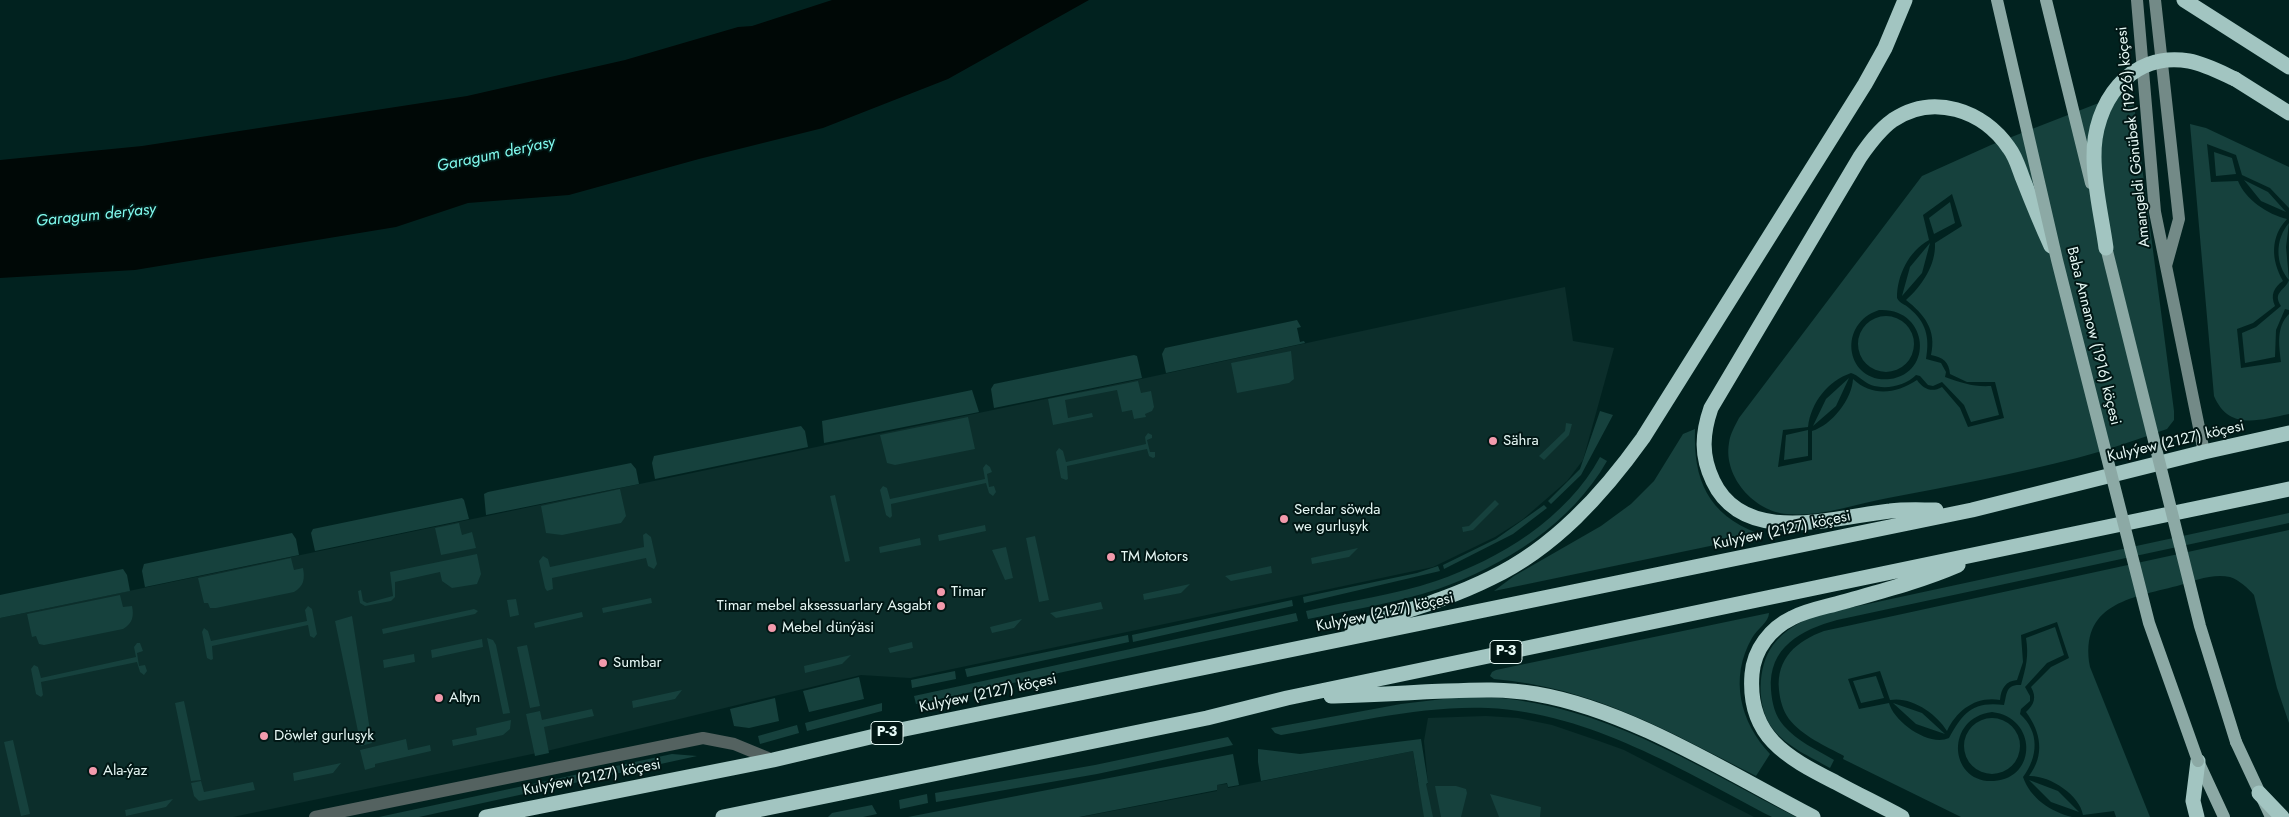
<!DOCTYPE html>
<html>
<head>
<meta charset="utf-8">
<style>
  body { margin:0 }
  canvas { display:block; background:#01221f }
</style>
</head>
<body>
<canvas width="2289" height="817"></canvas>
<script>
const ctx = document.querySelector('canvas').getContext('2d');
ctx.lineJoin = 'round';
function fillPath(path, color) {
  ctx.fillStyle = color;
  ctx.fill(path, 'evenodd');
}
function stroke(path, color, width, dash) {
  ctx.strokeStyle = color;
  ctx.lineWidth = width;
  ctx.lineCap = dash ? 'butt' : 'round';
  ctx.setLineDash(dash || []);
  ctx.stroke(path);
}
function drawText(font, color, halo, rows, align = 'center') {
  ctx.font = font + ' Jost,sans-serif';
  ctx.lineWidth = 4;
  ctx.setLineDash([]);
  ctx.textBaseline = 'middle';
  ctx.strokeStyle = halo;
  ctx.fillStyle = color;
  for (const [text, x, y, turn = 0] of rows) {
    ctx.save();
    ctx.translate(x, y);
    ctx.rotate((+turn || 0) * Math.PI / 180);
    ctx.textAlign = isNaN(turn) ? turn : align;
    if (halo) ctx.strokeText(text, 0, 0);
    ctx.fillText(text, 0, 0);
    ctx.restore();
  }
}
fillPath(new Path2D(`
  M1565,287L1573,341L1614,348L1583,460L1567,481L1522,520L1495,537L1433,567L910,678L861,675L551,750L233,817H0V618L1141,379Z
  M1486,716L1518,718L1552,725L1599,741L1624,750L1754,817H1081L1217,791V785L1227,784L1228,788L1413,751L1418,783L1428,784L1424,741L1428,718Z`), '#0c2e2b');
fillPath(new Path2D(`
  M2132,90L2174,411V420L2167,429C2138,439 2108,450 2077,458C2015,474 1951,486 1888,498C1856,504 1820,517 1787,514C1755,512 1723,477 1729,443C1730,434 1735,426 1739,418L1922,176L1991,145ZM1952,194L1962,226L1935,243C1936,265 1922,286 1906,300C1924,314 1937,330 1931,355C1943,357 1949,362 1950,374L1967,382H1995L2004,418L1968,427L1960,408L1942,387C1932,393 1923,389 1917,380C1896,394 1872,397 1853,379C1852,399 1832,425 1812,431V460L1778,467L1783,430L1808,427C1811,402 1828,381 1851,373C1858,375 1864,382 1871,385C1886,390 1905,386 1916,375L1920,376L1928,385L1933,386L1942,382L1964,405L1971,422L1999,415L1991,386C1973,387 1962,383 1945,377L1946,372L1941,363L1926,359C1930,337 1926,322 1909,308C1905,304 1900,304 1897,298C1897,275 1909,251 1929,240L1923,215ZM1879,310C1928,307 1935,373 1890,379C1846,384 1836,324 1879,310Z
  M2190,124L2206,128L2289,167V208L2270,188L2242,175L2236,155L2207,144L2211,182L2238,181C2246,200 2267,214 2287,219C2270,237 2271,260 2283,281C2274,287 2270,295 2275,306L2253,323L2237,329L2241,368L2281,362C2279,345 2276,327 2289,314V414C2259,420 2229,431 2214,396Z
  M2214,152L2232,158L2236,174L2216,176Z
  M2244,180L2268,192L2286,212L2261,201Z
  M1950,202L1955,223L1934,234L1929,218Z
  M2289,223L2286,247L2289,280C2275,264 2275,239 2289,223Z
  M1930,243L1922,273L1902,296L1910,267Z
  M2289,280V310L2285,309L2276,330L2275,357L2245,363L2242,333L2256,327L2281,306C2272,292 2285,291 2289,280Z
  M1858 344a28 28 0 1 1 56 0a28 28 0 1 1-56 0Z
  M1297,320L1301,327L1297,328L1300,342L1304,341L1305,343L1166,373L1162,354L1165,348Z
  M1291,351L1294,379L1289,383L1237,393L1231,363Z
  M1134,355L1137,356L1142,378L994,408L991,389L994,384Z
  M1849,378L1836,406L1813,426L1826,399Z
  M1138,381L1141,393L1151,391L1154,407L1152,411L1145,414L1146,417L1134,419L1132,410L1122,412L1117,390L1065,400L1068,418L1092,413L1093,417L1053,425L1048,399Z
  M972,390L979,412L824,443L822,421Z
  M1600,411L1613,415L1581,475L1551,504L1548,501L1580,469Z
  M968,417L975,449L895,465L887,463L880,435Z
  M1566,423L1572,424L1569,435L1544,460L1539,456L1565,431Z
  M801,426L805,431L808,447L655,479L652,463L654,456Z
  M1695,429C1693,480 1708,514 1757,533L1758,536L1494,591L1514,576L1601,526L1631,504L1654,481L1683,434Z
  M1808,430V456L1784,460L1786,435Z
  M1148,433L1152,435V438L1147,440L1150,452H1155V457L1153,458L1149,456L1147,449L1067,466L1068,479L1066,480L1061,478L1056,452L1059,448L1063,451L1066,462L1146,444L1145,437Z
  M1600,457L1607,461C1572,523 1504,566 1438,589C1396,603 1350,610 1308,619L1306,611C1349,601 1394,595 1436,581C1500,559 1567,518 1600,457Z
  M631,463L636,469L639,484L486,515L484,494L488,492Z
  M986,464L990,467L992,472L987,474L989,487L994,486L996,492L993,496L989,493L986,483L891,504L892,516L890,518L886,515L880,490L883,486L887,488L890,499L985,479L983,468Z
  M620,489L626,516L621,523L562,535L546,533L541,506Z
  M835,495L850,561L845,562L830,496Z
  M462,498L464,500L469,519L315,551L311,533L313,529Z
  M1495,500L1499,504L1473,530L1463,532L1462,527L1469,526Z
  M1544,505L1547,508L1513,534L1444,569L1443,565L1496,539Z
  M2289,513V523L1837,620C1801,630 1768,647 1771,690C1772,703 1775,716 1784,726C1797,741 1817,750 1834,760L1830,768C1811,757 1787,747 1773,729C1756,708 1757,666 1773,645C1784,630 1800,622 1817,615Z
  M459,523L462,535L472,532L476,548L441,555L435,528Z
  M985,525L986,531L939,541L938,535Z
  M2289,530V723L2277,688L2254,595C2248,588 2239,580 2230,577C2213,573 2193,581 2177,586C2130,598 2079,604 2090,667L2150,817H2116L2114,811L2083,815C2080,795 2049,775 2029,776C2045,755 2041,732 2026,712C2034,705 2037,697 2031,687L2051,667L2069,658L2057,622L2021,635L2023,662L2017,680C2006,681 2001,688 2000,700C1976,696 1957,710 1947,731C1937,714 1911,696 1890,700L1880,671L1848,679L1859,709L1889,703C1894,722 1929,747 1949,738C1963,713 1972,701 2004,705C2007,695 2005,684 2021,685C2026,667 2029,656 2026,638L2055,627L2064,655L2047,663L2025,687L2030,696V701L2021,709L2020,714C2040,732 2038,757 2023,777C2030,798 2051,812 2072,817H1961L1843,759L1844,756C1826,746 1802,736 1789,719C1783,711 1780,700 1779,690C1776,658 1797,641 1824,631ZM1992,712C2037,717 2038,778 1994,781C1949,784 1944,718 1992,712Z
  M292,533L296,539L299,555L145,587L142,571L144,564Z
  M646,533L651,537L657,564L654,569L648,566L646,558L552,578L553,589L547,591L545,588L539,561L543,556L548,559L550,567L644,547L643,535Z
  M1035,536L1049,600L1039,602L1026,538Z
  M920,538L921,545L880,553L879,547Z
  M1006,547L1013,578L1005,580L992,550Z
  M1358,548L1349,557L1312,564L1311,558Z
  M477,554L481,574L477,584L452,588L442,581L440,572L395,582V597L391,601L365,606L360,603L358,591L361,590L363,601L367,603L393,596L390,572Z
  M291,558L294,570L303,568C305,579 304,586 294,592L216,608H210L208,603H204L198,578Z
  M1271,566L1272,573L1231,581L1225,576Z
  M1438,566L1440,571L1304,603L1303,597L1417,573Z
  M123,569L127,575L130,591L0,618V595Z
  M1190,584L1181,593L1144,600L1143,594Z
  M120,595L123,607L132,606C134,616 133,623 123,629L44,645L39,644L36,636L32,637L27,614Z
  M651,598L652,603L603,613L602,608Z
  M516,599L519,615L510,617L507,600Z
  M1292,600L1293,606L1133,642L1132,635Z
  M1101,602L1103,609L1056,618L1050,613Z
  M308,606L312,609L317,634L314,638L310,636L308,625L212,646L213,659L211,660L207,658L202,632L204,628L208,631L211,641L307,621L305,610Z
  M474,609L478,611L475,614L383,634L382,629Z
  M582,612L583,617L535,628L534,623Z
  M1296,613L1298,621L916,704L914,696Z
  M1769,613C1769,622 1757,629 1752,638C1729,678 1740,722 1770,754L1756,776C1670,732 1592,687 1494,679L1490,676L1492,672L1496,670Z
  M352,616L372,743L361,746L335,621Z
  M1022,619L1014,628L992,633L990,627Z
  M1128,635L1129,642L967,677L965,669Z
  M487,638L493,640L496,645L510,713L503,714Z
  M482,639L483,647L432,658L431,650Z
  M912,642L913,648L890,653L888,648Z
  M137,643H140L143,651L137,653L139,666L145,665L147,671L144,675L140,672L137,662L41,682L43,695L41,697L36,694L31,669L34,665L38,667L41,678L136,657L134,647Z
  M527,645L540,706L530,708L517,647Z
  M414,654L415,662L384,668L383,660Z
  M851,655L842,664L805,673L804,666Z
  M955,671L956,679L912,688L911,680Z
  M1876,676L1884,698L1861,703L1853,681Z
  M859,677L864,699L809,712L803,691Z
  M682,690L675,699L633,708L632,701Z
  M1460,697C1479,697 1498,697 1517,700C1617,714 1708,772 1796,817H1772C1683,771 1591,713 1488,708C1421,705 1347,724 1281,735L1275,733L1271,728L1401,704Z
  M775,698L779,721L749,728L734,726L730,709Z
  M184,701L201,780L191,781L175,703Z
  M882,703V711L807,731L805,723Z
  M1893,703L1922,713L1945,734L1916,724Z
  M592,709L594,716L544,727L549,753L535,756L526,714L540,711L542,720Z
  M1964 746a28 28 0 1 1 56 0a28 28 0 1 1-56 0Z
  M511,720L510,729L503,735L453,746L452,740L477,735L476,728Z
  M797,725L799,733L760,744L758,736Z
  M1228,737L1233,745L1097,774L936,802L935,793L1095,765Z
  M406,739L408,750L430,745L431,751L375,764V767L365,770L360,750Z
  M1421,739L1428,783L1426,784L1433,817H1424L1413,751L1261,781L1258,762V749L1300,754Z
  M13,740L30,814L21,816L4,742Z
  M672,754L697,756L419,817H379Z
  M1233,754L1239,785L1228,787L1227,783L1217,785V790L1079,817H908Z
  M341,763L333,773L294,781L293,773Z
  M2029,780L2058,791L2079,812L2051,802Z
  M201,781L204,792L253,782L255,790L199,801L194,796L191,783Z
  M1435,786H1456L1466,789L1467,793L1461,817H1441Z
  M927,794L928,803L900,809L899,800Z
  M1490,794L1541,807L1540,817H1499Z
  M173,799L166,807L126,816L125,810Z
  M872,805L877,814L863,817H828L832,813Z`), '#16413d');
fillPath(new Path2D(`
  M832,0H1089L948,79L823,128L699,159L569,195L468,203L396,227L135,270L0,278V160L142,146L467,96L625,60L738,27L752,26Z`), '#000806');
stroke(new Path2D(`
  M315,817L703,738L734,744L773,760`), '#546260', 12);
stroke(new Path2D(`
  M2137,0L2155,212L2204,452
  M2155,0L2179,219L2166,266`), '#738a87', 12);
stroke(new Path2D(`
  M2236,742L2271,817
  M2198,761L2224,817`), '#8ca9a5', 12);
stroke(new Path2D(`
  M2184,0L2289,67
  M2235,79L2289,113
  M1936,510C1921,510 1905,509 1890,511C1835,517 1744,547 1713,481C1701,456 1702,434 1711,408L1860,157C1869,144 1879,130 1893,120C1933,93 1983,110 2009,148C2016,157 2019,169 2023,179C2032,202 2041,224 2051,246
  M1352,629C1398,613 1447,600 1491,578C1554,548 1603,494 1643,438L1865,84L1885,48L1905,0
  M1331,696C1361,695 1392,694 1422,692C1460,691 1498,687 1536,694C1630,710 1728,773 1813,817
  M2259,793L2282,817
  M486,817L773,760L900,730L1972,510L2204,452L2289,433
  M723,817L1207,718L1287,698L2289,489
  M1902,817C1880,805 1857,794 1835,782C1786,757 1747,736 1752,674C1754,649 1771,628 1792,618C1807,610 1826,607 1843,602C1882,591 1921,581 1958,565
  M2197,817L2193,801L2198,761`), '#a2c5c1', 15);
stroke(new Path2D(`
  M1997,0L2057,260L2149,623L2198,761
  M2046,0L2091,183
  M2104,239L2200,626L2236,742`), '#8ca9a5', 12);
stroke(new Path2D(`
  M2106,248C2102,218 2094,187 2094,157C2093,104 2129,51 2189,61C2205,64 2220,72 2235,79`), '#a2c5c1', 15);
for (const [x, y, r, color] of [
  [1493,441,5,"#f29aac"],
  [1284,519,5,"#f29aac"],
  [1111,557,5,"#f29aac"],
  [941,592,5,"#f29aac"],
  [941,606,5,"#f29aac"],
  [772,628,5,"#f29aac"],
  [603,663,5,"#f29aac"],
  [439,698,5,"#f29aac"],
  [264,736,5,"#f29aac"],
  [93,771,5,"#f29aac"]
]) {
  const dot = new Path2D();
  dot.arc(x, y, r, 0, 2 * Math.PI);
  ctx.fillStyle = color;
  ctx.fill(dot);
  stroke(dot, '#011715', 2);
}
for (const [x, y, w] of [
  [1506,652,32],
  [887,733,32]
]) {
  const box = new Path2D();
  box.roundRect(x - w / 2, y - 11.5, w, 23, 4);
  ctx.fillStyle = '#011715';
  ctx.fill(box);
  stroke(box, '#e6f8f5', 1);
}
drawText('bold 14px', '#e6f8f5', null, [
  ["P-3",1506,652],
  ["P-3",887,733]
]);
drawText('15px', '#e6f8f5', '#011715', [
  ["Amangeldi Gönübek (1926) köçesi",2134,137,-96],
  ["Baba Annanow (1916) köçesi",2093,336,76],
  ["Kulyýew (2127) köçesi",2176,442,-13],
  ["Kulyýew (2127) köçesi",1782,531,-12],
  ["Kulyýew (2127) köçesi",1385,613,-12],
  ["Kulyýew (2127) köçesi",988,694,-12],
  ["Kulyýew (2127) köçesi",592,778,-11]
]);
drawText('15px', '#e6f8f5', '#011715', [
  ["Sähra",1503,441],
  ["Serdar söwda",1294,510],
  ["we gurluşyk",1294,527],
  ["TM Motors",1121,557],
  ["Timar",951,592],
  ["Timar mebel aksessuarlary Asgabt",931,606,"right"],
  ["Mebel dünýäsi",782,628],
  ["Sumbar",613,663],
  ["Altyn",449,698],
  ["Döwlet gurluşyk",274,736],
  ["Ala-ýaz",103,771]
], 'left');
drawText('italic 16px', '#80faee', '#011715', [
  ["Garagum derýasy",496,155,-12],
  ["Garagum derýasy",96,216,-6]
]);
</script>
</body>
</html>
